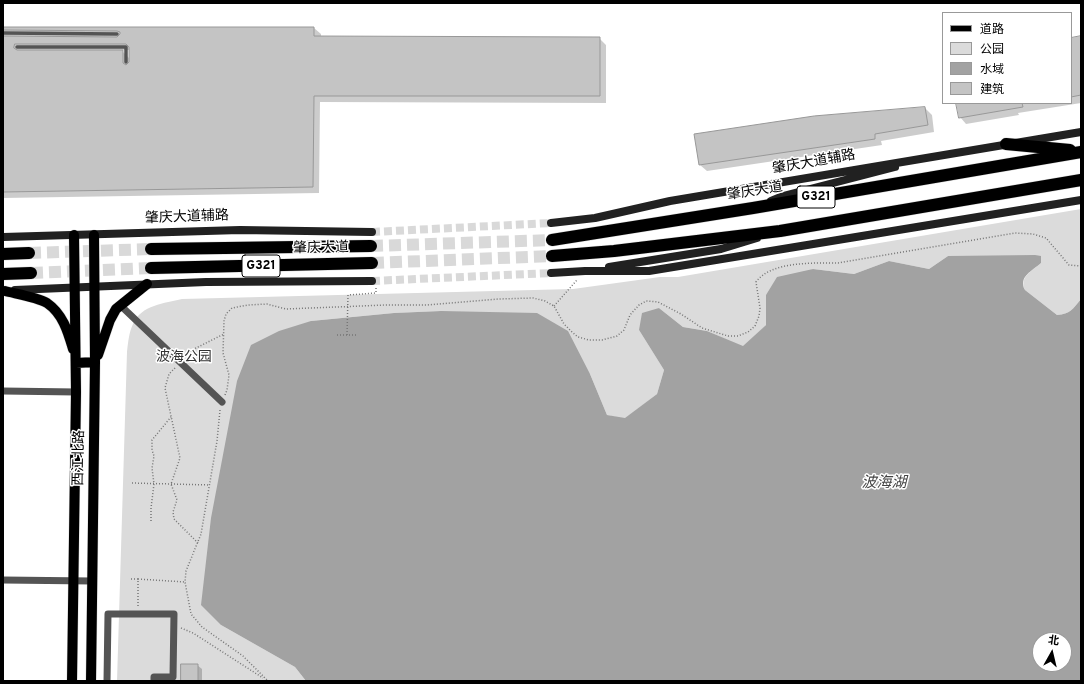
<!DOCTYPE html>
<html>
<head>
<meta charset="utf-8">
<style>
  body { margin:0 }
  #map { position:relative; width:1084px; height:684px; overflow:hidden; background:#fff; font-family:Overpass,"Noto Sans SC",sans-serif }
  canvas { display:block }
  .frame { position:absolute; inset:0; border:4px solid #000; pointer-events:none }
  .legend { position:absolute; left:942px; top:12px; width:130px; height:92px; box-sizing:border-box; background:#fff; border:1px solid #999; margin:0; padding:5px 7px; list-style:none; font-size:12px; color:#000 }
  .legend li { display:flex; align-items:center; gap:8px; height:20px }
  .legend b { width:20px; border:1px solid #999 }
  .north { position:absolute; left:1032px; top:632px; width:40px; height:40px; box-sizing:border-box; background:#fff; border:1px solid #999; border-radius:50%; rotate:8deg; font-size:11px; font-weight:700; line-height:16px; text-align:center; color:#000 }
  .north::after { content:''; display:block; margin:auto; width:14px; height:18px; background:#000; clip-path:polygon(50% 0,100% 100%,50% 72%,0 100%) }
</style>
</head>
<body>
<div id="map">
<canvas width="1084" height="684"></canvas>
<div class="frame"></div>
<ul class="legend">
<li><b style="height:5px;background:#000"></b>道路</li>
<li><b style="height:11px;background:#dbdbdb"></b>公园</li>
<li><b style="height:11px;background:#a2a2a2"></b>水域</li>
<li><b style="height:11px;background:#c4c4c4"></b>建筑</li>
</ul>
<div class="north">北</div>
</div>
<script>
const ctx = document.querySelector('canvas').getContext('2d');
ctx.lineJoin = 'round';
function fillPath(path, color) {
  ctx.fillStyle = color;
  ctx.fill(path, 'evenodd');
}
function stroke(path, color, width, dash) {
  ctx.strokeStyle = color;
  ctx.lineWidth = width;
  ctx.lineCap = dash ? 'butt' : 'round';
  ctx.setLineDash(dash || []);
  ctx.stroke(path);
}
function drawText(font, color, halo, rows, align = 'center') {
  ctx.font = font + ' Overpass,"Noto Sans SC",sans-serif';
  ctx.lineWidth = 3;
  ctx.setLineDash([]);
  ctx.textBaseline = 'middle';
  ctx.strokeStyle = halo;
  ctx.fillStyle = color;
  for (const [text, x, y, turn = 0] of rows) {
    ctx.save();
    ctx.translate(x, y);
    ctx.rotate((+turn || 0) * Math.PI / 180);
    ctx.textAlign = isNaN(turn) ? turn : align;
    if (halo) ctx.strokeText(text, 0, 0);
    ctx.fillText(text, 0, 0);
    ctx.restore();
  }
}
fillPath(new Path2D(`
  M1081,209V299C1073,309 1070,314 1057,315L1025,290C1019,277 1032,271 1041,263L948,256L929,269L889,261L854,274L813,269L766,295V325L743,347L707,331L683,327L659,308L639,330L664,370L657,394L625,419L607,415L590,374L441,311L394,313L311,321L221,625L295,667L306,681H117L127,352C128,343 129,332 133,324C141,305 165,303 182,299L573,289L660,277H678Z`), '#dbdbdb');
fillPath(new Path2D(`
  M1035,255L1041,256V263C1032,271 1018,277 1025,290L1057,315C1070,314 1073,309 1081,299V681H306L295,667L221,625L201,605L211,518L237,381L251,345L279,331L311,321L394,313L441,311L537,313L568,331L590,374L607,415L625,418L657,394L664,370L639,330L642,313L659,308L683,327L707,331L743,346L766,325V295L777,277L813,269L854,274L889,261L929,269L948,256ZM1040,640H1064V664H1040Z`), '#a2a2a2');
fillPath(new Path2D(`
  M3,28H314L321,34V37L599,38L606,45V103L320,102L319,193L3,198ZM121,50H130V59Z
  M1081,38V103L1018,113L1019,115L966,124L960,117L957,103H1071V39Z
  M925,108L932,115L934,132L881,141L882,145L707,171L700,165Z
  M197,665L202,669V681H176L182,680Z`), '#0003');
const building = new Path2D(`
  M3,27H314V36L600,37V96H314L313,187L3,192V36L117,37L120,34V32L117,31L3,30ZM15,44H126L129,47V62L126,65L123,63V50H17L14,48Z
  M1081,36V95L1071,97V38Z
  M956,103H1022L1023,107L959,118Z
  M925,107L928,125L875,134V139L699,165L694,134L814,116Z
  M181,664H198V681H181Z`);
fillPath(building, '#c4c4c4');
stroke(building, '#989898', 1);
stroke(new Path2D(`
  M372,232L551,223
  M372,281L551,273`), '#d9d9d9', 8, [8, 4]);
stroke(new Path2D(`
  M371,246L552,240
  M29,253L151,249
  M372,263L552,256
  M31,273L151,268`), '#d9d9d9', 12, [12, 6]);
const primary = new Path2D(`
  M5,291C17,294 37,297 47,303C63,314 68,332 73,349
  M98,355L110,320L116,309L147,284
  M76,363L95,362
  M72,681L76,392L74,235
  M91,681L95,362L94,235`);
const highway = new Path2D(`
  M1006,144L1070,150
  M552,240L753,208L1081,152
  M151,249L371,246
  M3,254L29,253
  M552,256L614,251L780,231L1081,180
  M151,268L372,263
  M3,274L31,273`);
stroke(primary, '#dbdbdb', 11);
stroke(highway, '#dbdbdb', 13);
stroke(new Path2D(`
  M554,306L577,280
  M337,335H357
  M347,335L348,295L376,293V288
  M186,356L192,350L224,334
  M175,368L169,374L165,388L180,458L171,484L177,500L173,512L174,519L198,543
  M225,395L227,390L229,375L223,353L224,321L226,314L232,308L248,305L267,304L286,309L386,305H427L499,299L533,298L545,301L554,306L564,324L572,332L578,337L589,340H602L617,336L624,330L630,315L639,305L646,301L658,302L681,314L702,328L728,336H738L748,332L755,326L759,316L760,308L756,282C771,261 814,263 838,263L1015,233L1033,234L1046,238L1069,265L1081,266
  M220,410L217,441L201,534L186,571L185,582L191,614L202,627L243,656L268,681
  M132,483L210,485
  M151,521V508L154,484L152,468L154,456L152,450V440L171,417
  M131,579H138V606
  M138,579L185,582
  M181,628L193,633L263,678`), '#767676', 1.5, [1, 2]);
stroke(new Path2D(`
  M3,33L117,34
  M17,47H126V62`), '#545454', 3.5);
stroke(new Path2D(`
  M120,305L222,402
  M3,391L76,392
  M3,580L92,581
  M107,681L108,614H174L173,677H154V681`), '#545454', 7);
stroke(new Path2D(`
  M771,201L783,196L895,167
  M551,223L595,218L670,201L1081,132
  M3,237L240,230L372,232
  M609,267L721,249L757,238
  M551,273L585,271H649L1081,200
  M15,290L206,282L372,281`), '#212121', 8);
stroke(primary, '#000', 10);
stroke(highway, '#000', 12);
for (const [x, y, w] of [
  [816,197,38],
  [261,266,38]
]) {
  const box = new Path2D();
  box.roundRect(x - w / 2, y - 11, w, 22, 3);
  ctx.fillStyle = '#fff';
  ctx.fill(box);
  stroke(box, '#000', 1);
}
drawText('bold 13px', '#000', null, [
  ["G321",816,197],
  ["G321",261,266]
]);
drawText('14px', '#000', '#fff', [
  ["肇庆大道辅路",814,163,-10],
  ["肇庆大道",755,192,-9],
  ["肇庆大道辅路",187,218,-2],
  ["肇庆大道",321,249,-1],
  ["西江北路",80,458,-89]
]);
drawText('14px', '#323232', '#fff', [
  ["波海公园",184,358]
]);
drawText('italic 15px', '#434343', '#fff', [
  ["波海湖",884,484]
]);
</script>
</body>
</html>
